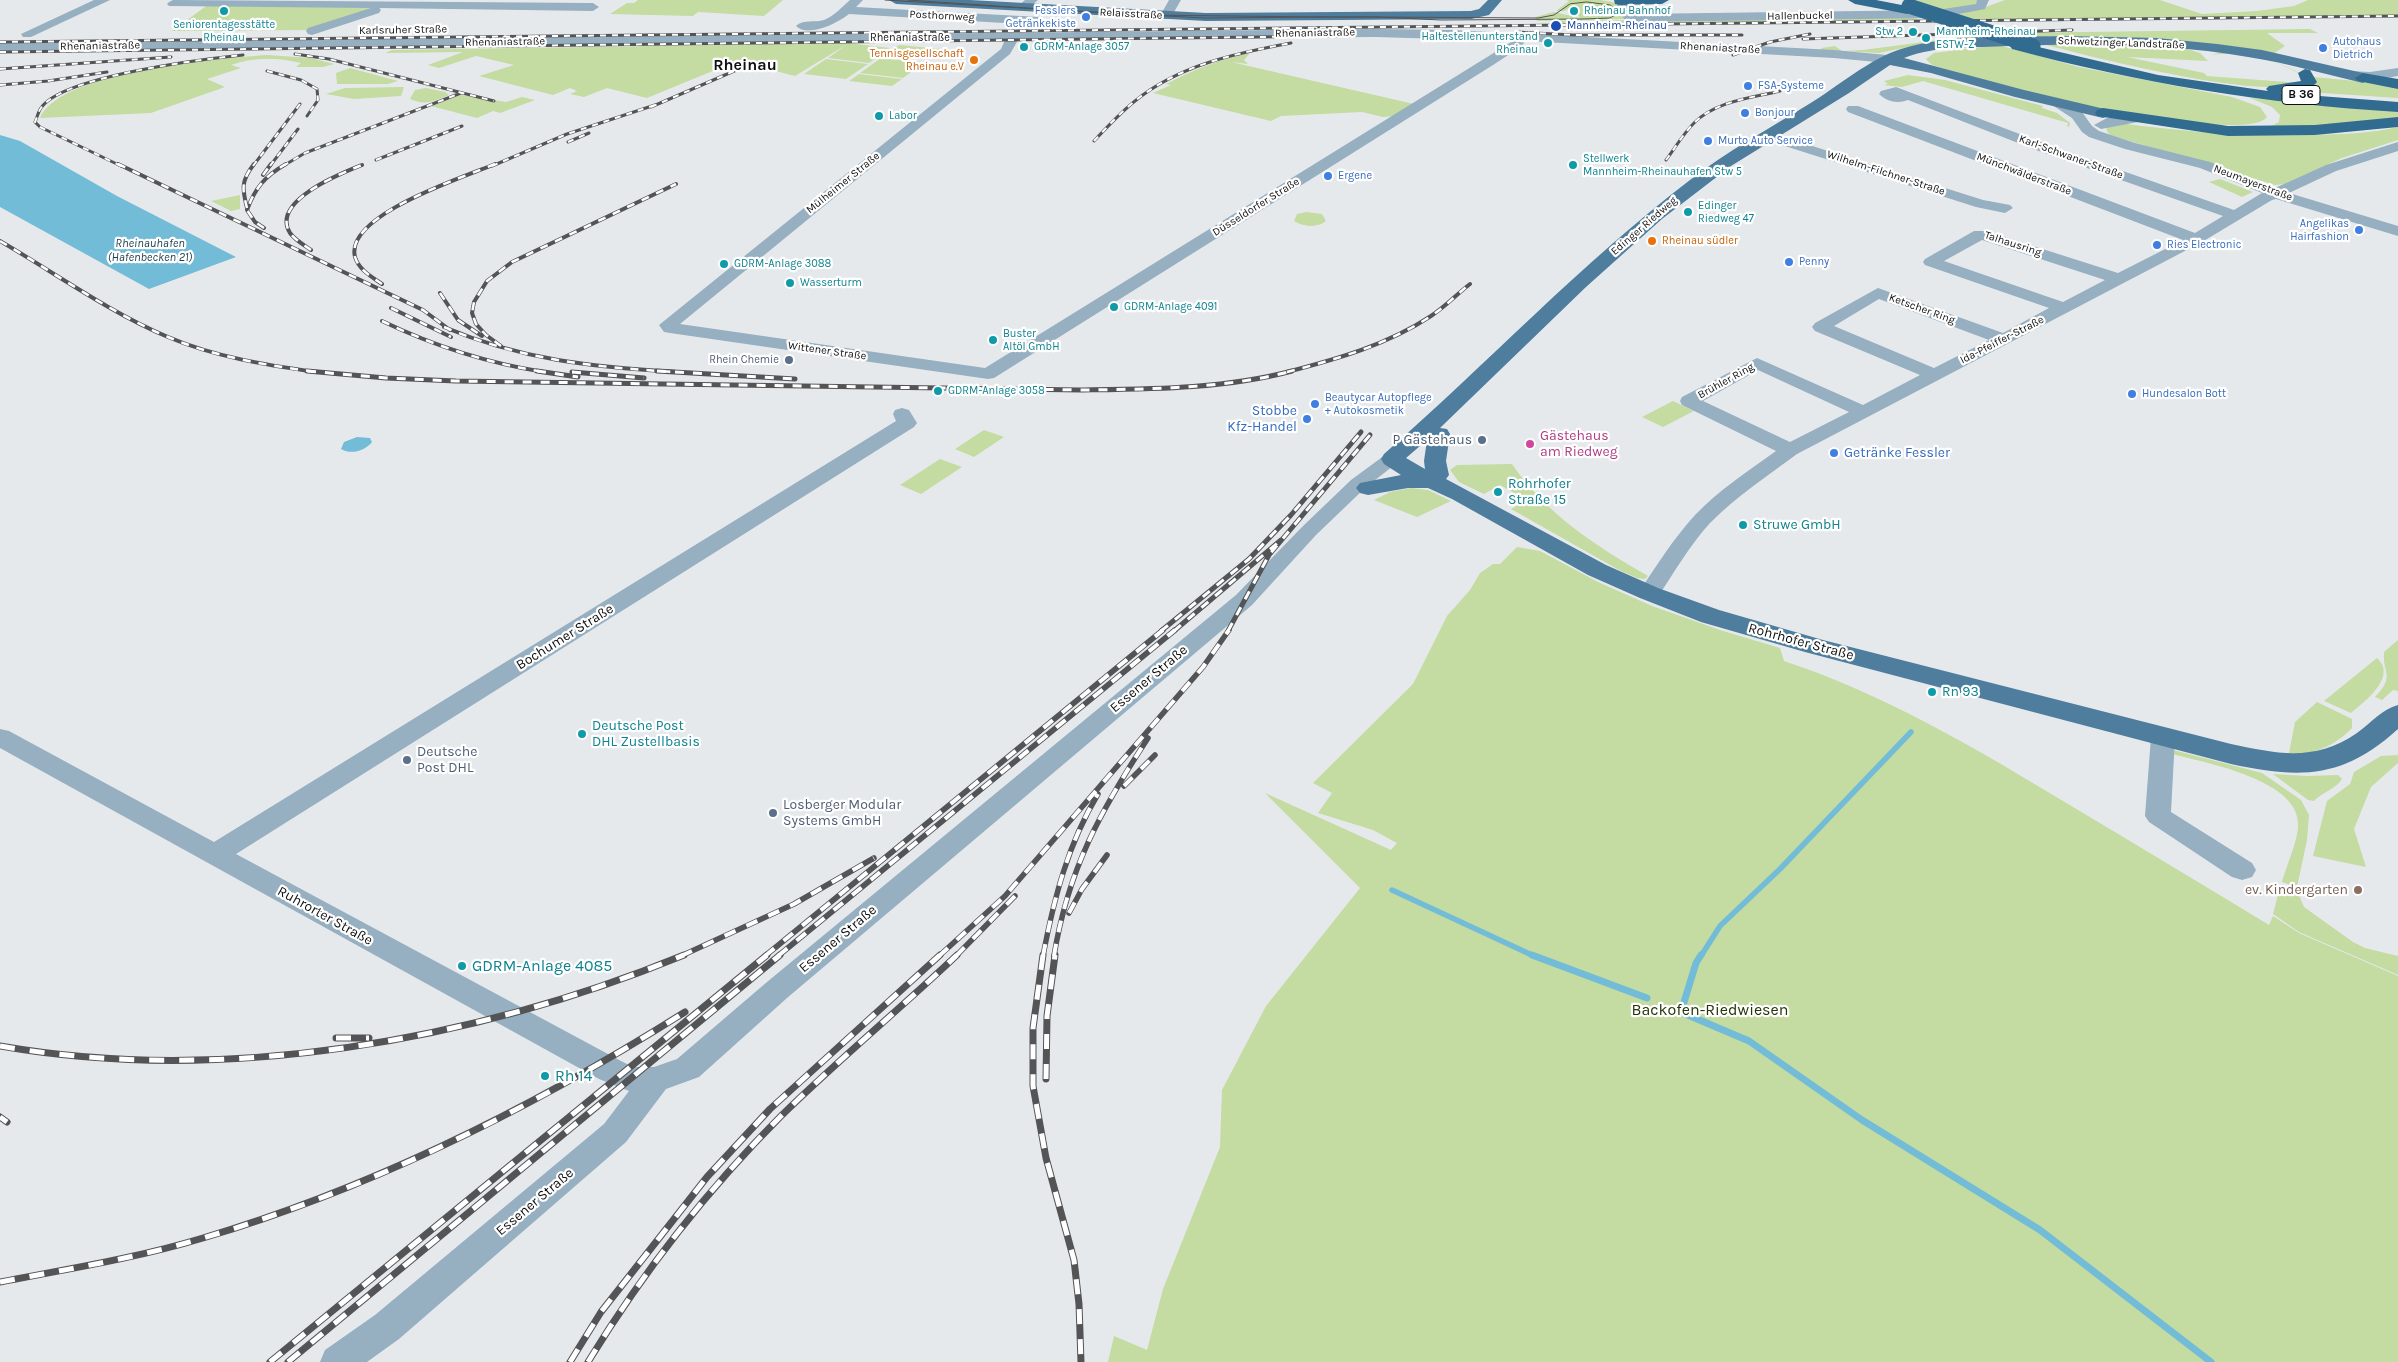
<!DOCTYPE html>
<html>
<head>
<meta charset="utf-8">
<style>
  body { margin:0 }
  canvas { display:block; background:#e6e9ec }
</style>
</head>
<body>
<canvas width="2398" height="1362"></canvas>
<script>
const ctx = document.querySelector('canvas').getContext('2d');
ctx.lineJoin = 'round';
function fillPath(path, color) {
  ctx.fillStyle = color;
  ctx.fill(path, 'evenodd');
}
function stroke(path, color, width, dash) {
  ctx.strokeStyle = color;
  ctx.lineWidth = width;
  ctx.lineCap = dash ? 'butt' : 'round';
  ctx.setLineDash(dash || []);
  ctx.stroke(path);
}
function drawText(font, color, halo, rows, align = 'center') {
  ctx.font = font + ' Karla,sans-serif';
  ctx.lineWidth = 4.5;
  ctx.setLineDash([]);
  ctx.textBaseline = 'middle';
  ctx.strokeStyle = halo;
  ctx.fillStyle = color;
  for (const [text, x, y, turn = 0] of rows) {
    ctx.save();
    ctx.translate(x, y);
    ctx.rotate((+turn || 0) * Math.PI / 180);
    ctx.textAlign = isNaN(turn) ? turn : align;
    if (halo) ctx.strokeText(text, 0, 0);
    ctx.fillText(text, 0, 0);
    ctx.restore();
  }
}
fillPath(new Path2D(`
  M638,0H783L764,16L698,12L693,16L610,14L627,3H634Z
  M1566,0H1601L1617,3L1625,19L1537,21L1535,17L1554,12L1580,18L1576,13L1580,10L1569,8L1565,11H1556L1569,1Z
  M1901,0H1977L1976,4L1953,12Z
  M2005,0H2160L2202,14L2257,11L2294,6L2308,0H2398V15L1964,20L1948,14L1977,10Z
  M209,4H394L313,30L172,31Z
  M1907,16L1921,20L1553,24L1561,21Z
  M2310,29L2318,33H2267L2285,46L2273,54L2067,36H2016L2006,33Z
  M1969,36L1975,38L1918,45L1879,53L1822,50L1821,48L1835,46L1842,51L1863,50Z
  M848,43L890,48L869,63L828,58L846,45L795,76L737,61L647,98L607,88L584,97L570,94L577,91L570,88L553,95L479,76L514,65L476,56L439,68L428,65L463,52L385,53L392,50Z
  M2040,43L2125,44L2184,48L2200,53L2208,61L2127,57L2204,73L2207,76L2300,83L2302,81L2301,75C2278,59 2236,51 2211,55C2224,47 2301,64 2305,80C2281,106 2078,54 2040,43Z
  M899,45L941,49L931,57L889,52Z
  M1998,45L2079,67L2232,97L2260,107L2267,117C2251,139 2100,110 2070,103C2028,94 1987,81 1945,69L1932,65L1926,59L1934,53Z
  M1250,53L1244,60L1248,64L1231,62L1414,104L1395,116L1383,117L1362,112L1281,116L1271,121L1153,93L1171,85L1166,84C1193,70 1221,59 1250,53Z
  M267,55L311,58L334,64L323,67H296L301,63C277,57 253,57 231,65L241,68L207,79L225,87L151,113L40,118C60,71 220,58 267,55Z
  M881,58L923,63L903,78L860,73Z
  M826,59L868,64L846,79L804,74Z
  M350,68L398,81L388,84H337L336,73Z
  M859,74L902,79L892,86L849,81Z
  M1908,75L1945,80L2043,106L2042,108L2057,113L2070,123L2069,127L2067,126L2068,123L1923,81L1902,87L1883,85L1888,84L1884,81Z
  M2313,77L2398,85V98L2292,91L2313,86Z
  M404,87L401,96L354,99L326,94L345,88Z
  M426,88L445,92L449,95C435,101 425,106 410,99L415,90Z
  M461,95L506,102L522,97L535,100L500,113L493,111L477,118L431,106Z
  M2250,98L2398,110V118L2352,124L2270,127L2279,122L2280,115L2272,107Z
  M2114,122C2179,132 2245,136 2311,135C2341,134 2369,134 2398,127V140L2342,158L2284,184L2275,185L2110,135L2107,131L2106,126Z
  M2220,179L2253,192L2242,197L2209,182Z
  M240,195V209L231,211L211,201Z
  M1306,212L1322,214L1326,221C1317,228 1303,227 1294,221L1297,214Z
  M1673,401L1694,411L1663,427L1642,417Z
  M984,430L1004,437L974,457L955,449Z
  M940,459L962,467L921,494L900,485Z
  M1512,464C1546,514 1596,546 1648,576L1645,579L1637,578L1619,570L1511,509L1527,500L1500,485L1484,494L1459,482L1450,470L1457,465Z
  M1411,488L1428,490L1451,501L1417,517L1374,500L1390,492Z
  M1517,547L1540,551L1598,582L1652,606L1720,630L1780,648L1784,661C1884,694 1977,749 2068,804C2135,844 2202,884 2269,925L2273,916L2299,933L2398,976V1362H1108L1114,1336L1147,1350L1163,1289L1220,1147L1222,1090L1266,1006L1360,888L1265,793L1391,850L1397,843L1373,830L1318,813L1332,793L1313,783L1413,684L1447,616L1470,590L1480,573L1493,564H1500Z
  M2398,640V691L2393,690L2382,700L2375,697C2396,675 2382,674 2384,652Z
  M2377,658C2398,677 2364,702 2351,713L2324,701Z
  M2317,702L2352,719V728C2336,745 2313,756 2289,753L2295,722Z
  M2173,750L2262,773L2301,800L2309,815L2307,840L2297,887L2282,882C2286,867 2298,840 2298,826C2301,780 2206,763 2172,754Z
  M2398,755V763L2371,787L2354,829L2366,867L2313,856L2327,801L2350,784L2354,772L2381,756Z
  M2273,774L2306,776L2338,775L2342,779C2336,789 2322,792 2314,801L2308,800Z
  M2280,887L2298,893L2304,907L2353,942L2365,948L2398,956V975L2299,932L2273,914Z`), '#c4dba1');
fillPath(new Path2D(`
  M0,135L20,141L117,196L236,257L149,289L0,207Z
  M357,437L370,438L372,442C365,451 351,455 341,449L344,442Z`), '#73bcd8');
stroke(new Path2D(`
  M1392,890L1534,956
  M1701,956L1720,926L1780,869L1911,732`), '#73bcd8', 5.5);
stroke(new Path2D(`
  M1532,955L1647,998
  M1676,1010L1749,1041L1862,1120L2040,1230L2211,1362
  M1681,1012L1696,963L1701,955`), '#73bcd8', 7);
fillPath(new Path2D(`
  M94,0H110L31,37H23L21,34Z
  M173,0L593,3L599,7L593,11L379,8L381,10L379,13L312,35L308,34L306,31L308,28L371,8L169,6L167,4L169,2Z
  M850,0H863L856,7L1039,17L1045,21L1039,25L849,14C838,23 808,38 796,26C803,19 815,23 824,20C834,16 842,7 850,0Z
  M1025,0H1038L1026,10H1018L1016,8Z
  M1169,0H1181L1170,19H1162L1160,16Z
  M1615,0H1625L1635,14L1937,10L1976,4L1977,0H1989L1985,9L1937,18L1634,22L1624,19Z
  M1375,29L1453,30L1834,50L1887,55L1893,59L1887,63L1834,58L1525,41L1522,46L1493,65L994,378L988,379L670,333L664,332L659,325L1001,49L1005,40L0,51V43ZM1375,37L1513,41L985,368L680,324L1010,54L1018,40Z
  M2398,68V76C2386,78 2352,85 2344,75L2350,71L2370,72Z
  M1896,87L2046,144L2234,210L2262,193L2200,168L2125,149L2089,137L2082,132L2072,118L2049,103L2056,99L2082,112L2092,126L2099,131L2135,143L2210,162L2275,188L2326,165L2398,142V151L2336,171L2289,193L2398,226V236L2276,199L2272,200L2202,242L1797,454C1767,476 1736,497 1710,523C1689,546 1674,573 1657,598L1649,600L1641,598L1638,593C1656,567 1673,539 1695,515C1719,490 1748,471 1776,451L1682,405L1680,401L1682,397L1757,358L1863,405L1920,375L1815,331L1812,327L1815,323L1878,288L2003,333L2049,308L1925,265L1923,262L1925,259L1974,231H1986L2118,273L2183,240L1848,112L1846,109L1848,106H1858L2195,233L2223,216L2036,150L1908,100C1898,104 1887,102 1879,94L1881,91ZM1982,240L2105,280L2063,302L1944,261ZM1879,299L1989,340L1934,368L1834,326ZM1758,370L1849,412L1790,442L1703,401Z
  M2133,115L2140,119L2138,122L2101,129L2094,125L2107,118Z
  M1768,132L1983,200L2010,205L2013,208L2005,213L1976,207L1763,139L1761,136Z
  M902,408L909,410L917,423L914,427L236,854L621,1061L633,1067H654L677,1059L767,982L1236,595L1302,527L1351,480L1385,455L1392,453L1399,455L1402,459L1365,488L1316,535L1252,605L787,998L699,1077L666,1089L626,1142L399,1339L367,1362H320L325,1350L375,1315L604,1124L629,1091L599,1079L0,748V729L9,731L214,842L896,421L893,414L895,410Z
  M2163,729L2172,731L2175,737L2171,812L2252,863L2256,870L2252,877L2242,880L2232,877L2149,822L2145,816L2151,737L2154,731Z`), '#96afc1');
fillPath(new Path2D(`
  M889,0H970L1206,13L1471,11L1479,9L1488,0H1502L1489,15L1471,19L1206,21L896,4Z
  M2066,36L2157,38L2217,44L2262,50L2363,73L2371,78L2363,83C2325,74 2287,63 2248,57C2169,43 2088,43 2009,46C1974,48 1937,45 1904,58L2024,90L2109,110L2111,113L2109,116L2103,118L2015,97L1931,73L1890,65L1849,93L1731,166L1662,219L1586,287L1440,428L1447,429L1450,434L1446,461L1449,475L1446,479L1606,565L1658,588L1719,610L1823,640L2231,744C2278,754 2315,762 2357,733C2371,723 2382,709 2398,705V729C2343,779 2300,779 2231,764L1805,652L1701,622L1640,598L1588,575L1452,499L1428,488H1408L1368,495L1360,493L1356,488L1360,483L1401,475L1384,464L1381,459L1384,454C1487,364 1581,263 1690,180C1727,151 1769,129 1809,104C1837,87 1871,58 1901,49C1953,33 2013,37 2066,36ZM1427,440L1424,461L1425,469L1406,458Z`), '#4f7d9d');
fillPath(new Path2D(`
  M1614,0H1669L1662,4L1620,5L1615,4Z
  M1848,0H1876L1912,7L1914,10L1907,14L1855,4Z
  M2017,42L2158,75L2268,91L2266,89L2269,86L2301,81L2298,73L2305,69L2310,70L2317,82C2309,92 2292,91 2280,93L2398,102V112C2267,104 2139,83 2012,49L2010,46L2012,43Z
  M2363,73L2398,79V89L2358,81L2355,78Z
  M2103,108L2228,126L2315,125L2398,117V127L2315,135L2228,136L2097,116L2095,113L2097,110Z`), '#326b90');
stroke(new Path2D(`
  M885,0L1056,10
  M908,0L1056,10
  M1587,2L1610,5L1620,12L1610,18L1583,19L1441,20L1377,17L1538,18L1554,15L1570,4Z
  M1056,10L1145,15
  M1056,10L1145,15
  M1145,15L1320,17
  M1145,15L1206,18L1320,17
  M1320,17H1377
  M1320,17H1377`), '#535456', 1);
const railFar4 = new Path2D(`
  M1516,32L1573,35H1742
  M1803,39L2072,30
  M0,42L2398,16
  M0,52L1343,36
  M295,54L329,59L494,101
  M1733,55L1770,42L1810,34
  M0,69L171,57
  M267,71L301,80L317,89L318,100L307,116
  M0,85L48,81L107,72
  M651,107L748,65
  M1094,141C1107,127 1120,113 1135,101C1179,65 1237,53 1291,43
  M568,142L589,133
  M376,160L462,126
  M1666,160C1675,148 1683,134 1694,123C1716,101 1751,98 1780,91
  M121,166L40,127L35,122C37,118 38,112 41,108C62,76 204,59 243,55
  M253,166L300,104
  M270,166L298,129
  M283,166L305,153L461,93
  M492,166L567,134L658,104`);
const railFar3 = new Path2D(`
  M118,164L423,310L450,330
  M263,175L271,164
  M247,208C242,188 241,181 254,164
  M264,228L255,222L247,210C255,188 265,176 286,164
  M0,241C55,273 109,312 168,337C215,357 266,365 316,372
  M311,250C304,245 295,240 290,233C270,201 342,173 362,165
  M382,284C372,277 359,270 355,257C344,215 465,177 495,164
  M440,293L458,320L482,336
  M391,308L451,337
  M382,321C434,346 487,363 544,372
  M444,327C522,360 592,367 676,372
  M501,346L486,335L476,324L472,313L474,302L487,281L512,262L676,184
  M572,372H574
  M1287,372C1337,359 1387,345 1431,316C1445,307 1457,294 1470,284`);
const railFar2 = new Path2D(`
  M307,371L386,378L456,381L1081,390C1151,389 1224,389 1292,371
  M537,371L578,377
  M657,371L795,379
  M572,372L644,378
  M1161,631L1249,559L1291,515L1361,432
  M1174,631L1281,540
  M1228,631L1269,555L1370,435`);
const railFar1 = new Path2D(`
  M1124,786L1155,755
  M1069,913L1082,889L1107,855
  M681,956L794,904L874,858
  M765,956L1163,630
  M778,956L1175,630
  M939,956L1005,896L1203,667L1229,630
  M956,956L1015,896
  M1043,956C1054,898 1068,844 1098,794
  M1054,956C1068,869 1101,810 1148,738`);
const rail = new Path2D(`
  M1043,955L1033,1028V1086L1046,1158L1074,1260L1079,1304L1081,1362
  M336,1038H369
  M0,1046C225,1085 474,1041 684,955
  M1046,1079L1047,1016L1055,955
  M0,1117L7,1122
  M0,1282C68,1269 137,1258 203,1238C375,1187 534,1107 685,1012
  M270,1362L767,955
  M288,1362L780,955
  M570,1362L601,1312L707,1177L770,1109L940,955
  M588,1362C643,1272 707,1190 781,1116C838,1060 900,1009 957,955`);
stroke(railFar4, '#535456', 3);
stroke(railFar3, '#535456', 4);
stroke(railFar2, '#535456', 5);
stroke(railFar1, '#535456', 5.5);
stroke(rail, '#535456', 7);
stroke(railFar4, '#fff', 2, [6]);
stroke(railFar3, '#fff', 2.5, [8]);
stroke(railFar2, '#fff', 3, [9]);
stroke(railFar1, '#fff', 4, [12]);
stroke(rail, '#fff', 5, [15]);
stroke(new Path2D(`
  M1909,6L2033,46`), '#326b90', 15);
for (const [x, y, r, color] of [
  [224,11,5,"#0f9aa8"],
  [1574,11,5,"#0f9aa8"],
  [1086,17,5,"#3f7fe0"],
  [1556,26,6,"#1a4fb4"],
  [1913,32,5,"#0f9aa8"],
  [1926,38,5,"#0f9aa8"],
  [1548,43,5,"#0f9aa8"],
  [1024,47,5,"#0f9aa8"],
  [2323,48,5,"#3f7fe0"],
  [974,60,5,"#e8710a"],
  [1748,86,5,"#3f7fe0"],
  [1745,113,5,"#3f7fe0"],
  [879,116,5,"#0f9aa8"],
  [1708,141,5,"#3f7fe0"],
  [1573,165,5,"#0f9aa8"],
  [1328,176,5,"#3f7fe0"],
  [1688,212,5,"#0f9aa8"],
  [2359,230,5,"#3f7fe0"],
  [1652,241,5,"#e8710a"],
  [2157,245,5,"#3f7fe0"],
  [1789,262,5,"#3f7fe0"],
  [724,264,5,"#0f9aa8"],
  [790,283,5,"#0f9aa8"],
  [1114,307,5,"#0f9aa8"],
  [993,340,5,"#0f9aa8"],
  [789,360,5,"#5c6f8a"],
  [938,391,5,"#0f9aa8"],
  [2132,394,5,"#3f7fe0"],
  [1315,404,5,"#3f7fe0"],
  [1307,419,5,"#3f7fe0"],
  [1482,440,5,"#5c6f8a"],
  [1530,444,5,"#d1479c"],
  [1834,453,5,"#3f7fe0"],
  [1498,492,5,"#0f9aa8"],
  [1743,525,5,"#0f9aa8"],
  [1932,692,5,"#0f9aa8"],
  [582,734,5,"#0f9aa8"],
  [407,760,5,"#5c6f8a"],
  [773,813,5,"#5c6f8a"],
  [2358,890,5,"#8d6e63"],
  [462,966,5,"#0f9aa8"],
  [545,1076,5,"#0f9aa8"]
]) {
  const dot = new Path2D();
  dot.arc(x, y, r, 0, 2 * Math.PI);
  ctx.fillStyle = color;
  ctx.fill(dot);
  stroke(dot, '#fff', 2);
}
drawText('11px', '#366cbe', '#fff', [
  ["Fesslers",1076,11,"right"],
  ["Getränkekiste",1076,24,"right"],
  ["Autohaus",2333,42],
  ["Dietrich",2333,55],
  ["FSA-Systeme",1758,86],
  ["Bonjour",1755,113],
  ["Murto Auto Service",1718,141],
  ["Ergene",1338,176],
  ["Angelikas",2349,224,"right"],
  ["Hairfashion",2349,237,"right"],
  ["Ries Electronic",2167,245],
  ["Penny",1799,262],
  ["Hundesalon Bott",2142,394],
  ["Beautycar Autopflege",1325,398],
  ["+ Autokosmetik",1325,411]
], 'left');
drawText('11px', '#0d838f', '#fff', [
  ["Rheinau Bahnhof",1584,11],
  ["Seniorentagesstätte",224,25,"center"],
  ["Rheinau",224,38,"center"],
  ["Stw 2",1903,32,"right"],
  ["Mannheim-Rheinau",1936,32],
  ["ESTW-Z",1936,45],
  ["Haltestellenunterstand",1538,37,"right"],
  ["Rheinau",1538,50,"right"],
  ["GDRM-Anlage 3057",1034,47],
  ["Labor",889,116],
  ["Stellwerk",1583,159],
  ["Mannheim-Rheinauhafen Stw 5",1583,172],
  ["Edinger",1698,206],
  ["Riedweg 47",1698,219],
  ["GDRM-Anlage 3088",734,264],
  ["Wasserturm",800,283],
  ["GDRM-Anlage 4091",1124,307],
  ["Buster",1003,334],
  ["Altöl GmbH",1003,347],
  ["GDRM-Anlage 3058",948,391]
], 'left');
drawText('11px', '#0e0f10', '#fff', [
  ["Relaisstraße",1131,14,3],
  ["Posthornweg",942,16,3],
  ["Hallenbuckel",1800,16,-1],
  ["Karlsruher Straße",403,30,-1],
  ["Rhenaniastraße",1315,33,-1],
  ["Rhenaniastraße",910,38],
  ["Rhenaniastraße",505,42,-1],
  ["Schwetzinger Landstraße",2121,43,2],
  ["Rhenaniastraße",100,46,-1],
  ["Rhenaniastraße",1720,48,3],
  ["Karl-Schwaner-Straße",2071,157,20],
  ["Wilhelm-Filchner-Straße",1886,173,18],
  ["Münchwälderstraße",2024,174,21],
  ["Mülheimer Straße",843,183,-39],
  ["Neumayerstraße",2253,183,21],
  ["Düsseldorfer Straße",1256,207,-32],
  ["Edinger Riedweg",1644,226,-41],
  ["Talhausring",2013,244,18],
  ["Ketscher Ring",1922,309,20],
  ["Ida-Pfeiffer-Straße",2002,340,-27],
  ["Wittener Straße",827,351,8],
  ["Brühler Ring",1726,381,-29]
]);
drawText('11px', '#164399', '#fff', [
  ["Mannheim-Rheinau",1567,26]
], 'left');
drawText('11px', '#c56008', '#fff', [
  ["Tennisgesellschaft",964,54],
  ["Rheinau e.V",964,67],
  ["Rheinau südler",1662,241,"left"]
], 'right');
drawText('11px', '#4e5e75', '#fff', [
  ["Rhein Chemie",779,360]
], 'right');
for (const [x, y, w] of [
  [2301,95,38]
]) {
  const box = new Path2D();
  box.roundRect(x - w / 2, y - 9.5, w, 19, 4);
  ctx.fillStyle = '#fff';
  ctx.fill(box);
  stroke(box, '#0e0f10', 1);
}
drawText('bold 12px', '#0e0f10', null, [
  ["B 36",2301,95]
]);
drawText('italic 12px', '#1a3c49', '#fff', [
  ["Rheinauhafen",150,244],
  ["(Hafenbecken 21)",150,258]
]);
drawText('14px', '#366cbe', '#fff', [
  ["Stobbe",1297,411],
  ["Kfz-Handel",1297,427],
  ["Getränke Fessler",1844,453,"left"]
], 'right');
drawText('14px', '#b23c85', '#fff', [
  ["Gästehaus",1540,436],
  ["am Riedweg",1540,452]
], 'left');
drawText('14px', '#4e5e75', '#fff', [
  ["P Gästehaus",1472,440,"right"],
  ["Deutsche",417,752],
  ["Post DHL",417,768],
  ["Losberger Modular",783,805],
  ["Systems GmbH",783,821]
], 'left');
drawText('14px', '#0d838f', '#fff', [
  ["Rohrhofer",1508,484],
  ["Straße 15",1508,500],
  ["Struwe GmbH",1753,525],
  ["Rn 93",1942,692],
  ["Deutsche Post",592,726],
  ["DHL Zustellbasis",592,742]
], 'left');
drawText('14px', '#0e0f10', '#fff', [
  ["Bochumer Straße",565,637,-32],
  ["Rohrhofer Straße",1801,642,15],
  ["Essener Straße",1149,679,-40],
  ["Ruhrorter Straße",325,916,29],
  ["Essener Straße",838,939,-40],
  ["Essener Straße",535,1202,-40]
]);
drawText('14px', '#785e54', '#fff', [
  ["ev. Kindergarten",2348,890]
], 'right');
drawText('bold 16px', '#0e0f10', '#fff', [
  ["Rheinau",745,65]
]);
drawText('16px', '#0d838f', '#fff', [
  ["GDRM-Anlage 4085",472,966],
  ["Rh 14",555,1076]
], 'left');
drawText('16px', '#273508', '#fff', [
  ["Backofen-Riedwiesen",1710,1010]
]);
</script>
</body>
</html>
